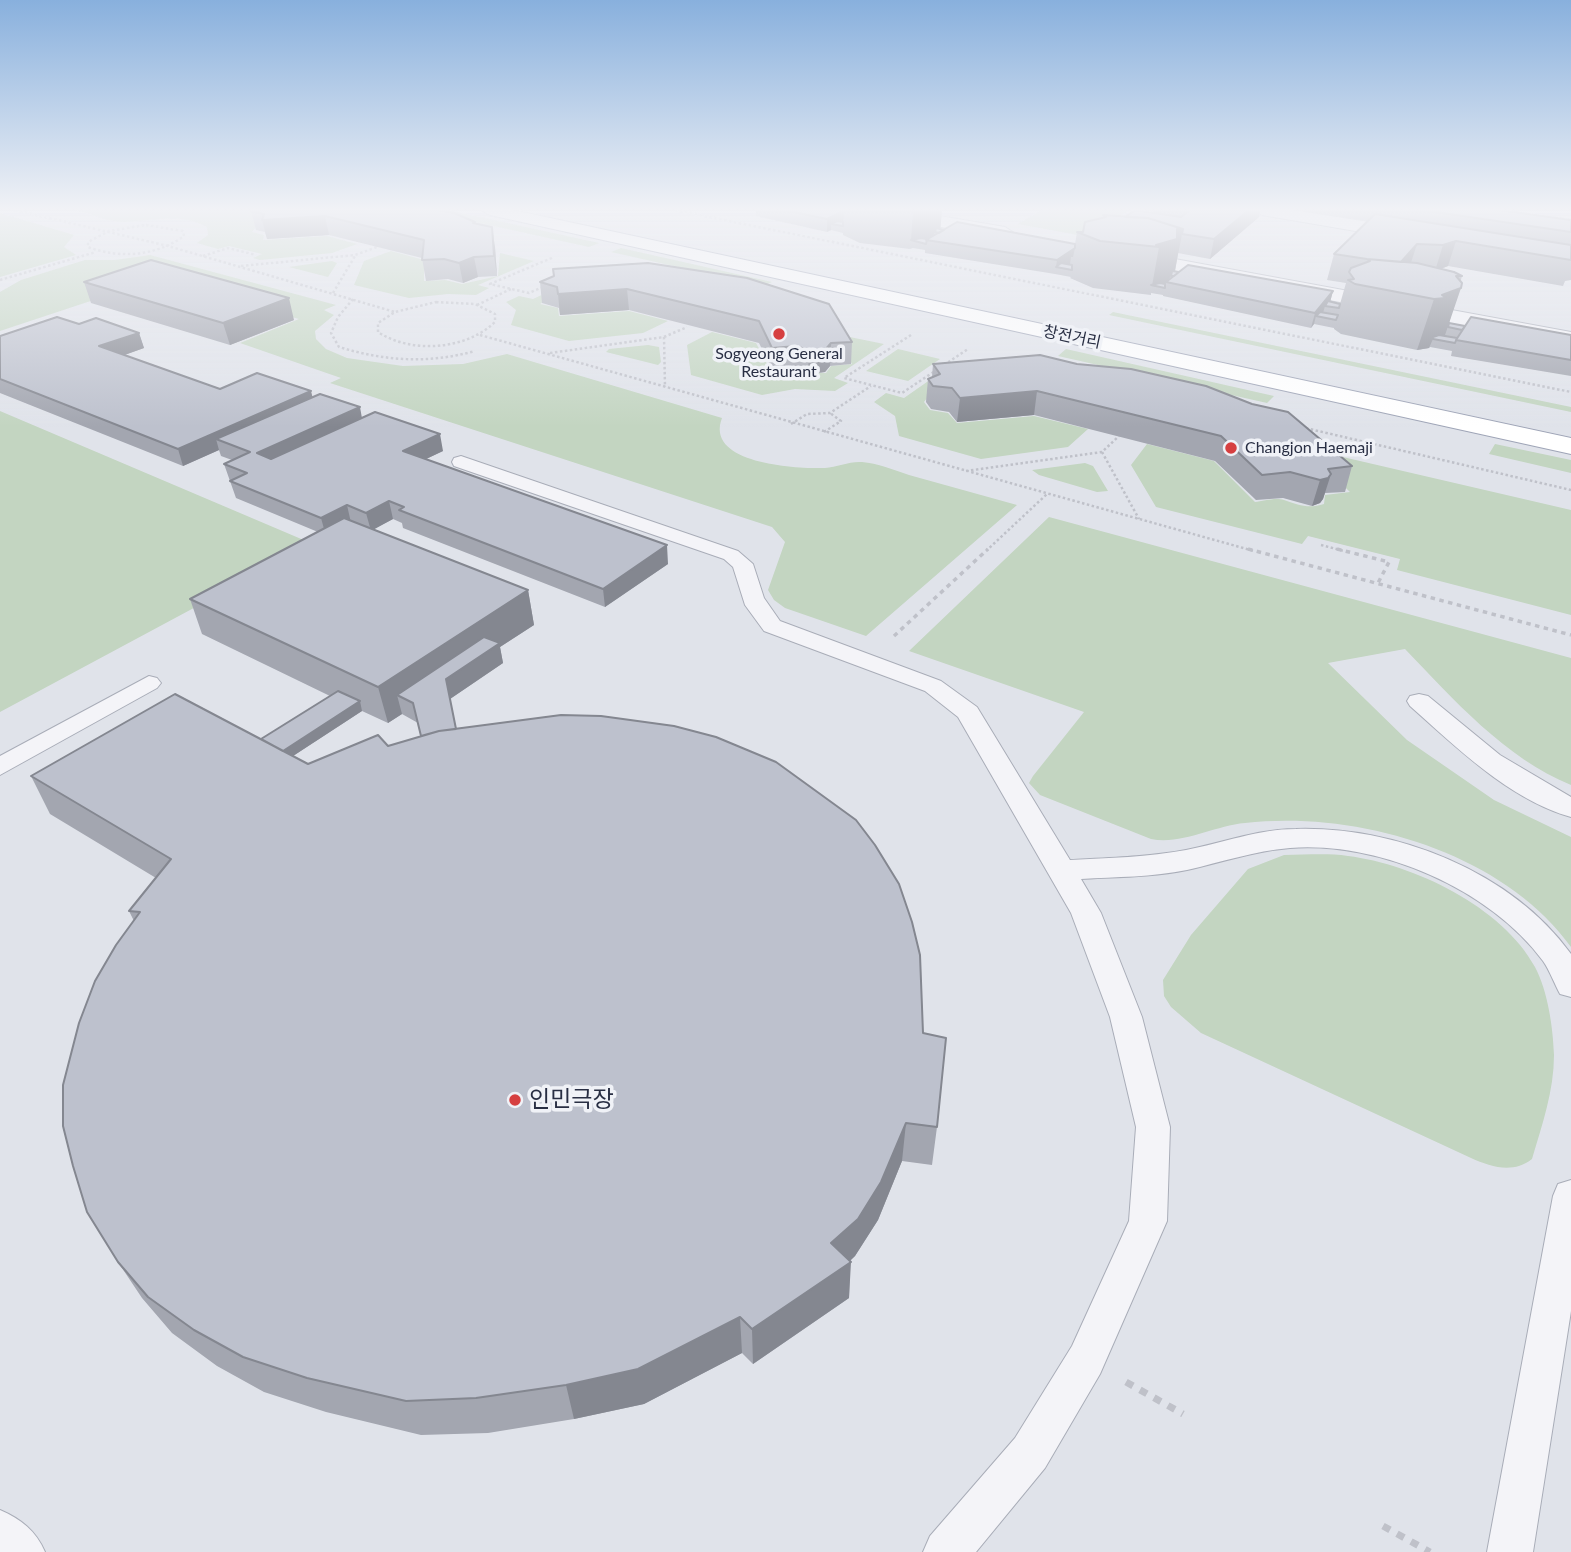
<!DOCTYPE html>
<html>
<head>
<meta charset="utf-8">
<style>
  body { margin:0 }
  canvas { display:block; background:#e0e3ea }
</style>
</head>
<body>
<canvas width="1571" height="1552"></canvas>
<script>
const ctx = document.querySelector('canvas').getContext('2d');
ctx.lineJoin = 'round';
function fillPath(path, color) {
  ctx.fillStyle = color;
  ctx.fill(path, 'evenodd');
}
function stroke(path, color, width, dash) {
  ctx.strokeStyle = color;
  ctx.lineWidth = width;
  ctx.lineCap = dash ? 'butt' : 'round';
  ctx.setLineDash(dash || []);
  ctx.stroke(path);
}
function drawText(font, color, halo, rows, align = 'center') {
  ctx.font = font + ' Lato,"Noto Sans KR",sans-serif';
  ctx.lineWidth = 7;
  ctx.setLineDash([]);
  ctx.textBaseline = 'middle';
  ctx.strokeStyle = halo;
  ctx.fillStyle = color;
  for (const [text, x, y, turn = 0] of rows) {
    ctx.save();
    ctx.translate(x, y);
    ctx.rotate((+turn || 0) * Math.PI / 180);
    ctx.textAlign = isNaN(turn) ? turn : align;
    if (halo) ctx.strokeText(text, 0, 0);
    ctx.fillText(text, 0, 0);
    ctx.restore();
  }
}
fillPath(new Path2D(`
  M76,210H319L256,227L252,232L264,235L263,240L327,236L357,244L332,253L260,260L253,258L262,254L229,246L218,249L197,243L208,235L207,227C181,212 152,221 124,222C109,222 91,214 76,210Z
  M421,210H448L599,243L589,247Z
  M1042,210H1130L1089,237L1018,224Z
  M0,213L74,235L64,247L76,255L0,277Z
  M621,248L772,282L763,286L611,252Z
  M391,251L424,260V281L445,280L462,284L498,276L500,253L534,261L478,285L489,288L476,295L448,294L409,298L354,285L364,261Z
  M150,255L336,305L324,310L334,315L315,331L316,339L326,349L347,358L403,366L463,364L507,354L722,418C704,464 797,469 825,468C837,467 850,461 862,462C877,463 894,470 909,475C945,485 981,495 1017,505L866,636L785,608L774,600L768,590L785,542L772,527L330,383L341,378L240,343L299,319L157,279L0,331V292L21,280L85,260H115Z
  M332,261L337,263L328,277L289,267Z
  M587,274L540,304L558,308L559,316L629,311L668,321L643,333L569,341L511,325L516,310L506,302L519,296L533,299Z
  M1113,312L1571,407V412L1109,315Z
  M712,332L756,343L771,371L826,373L831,366L852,364L835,334L884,344L834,378L848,383L835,391L795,389L762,395L691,375L687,345Z
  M648,345L659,347L661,362L658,365L606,352L609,349Z
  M898,349L940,359L908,381L866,371Z
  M1066,349L1274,396L1267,403L1058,356Z
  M954,363L924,402L930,410L948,413L957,423L1034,416L1088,429L1068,447L981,459L899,436L895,416L874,402L886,393L904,398Z
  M0,411L313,544L0,712Z
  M1147,444L1214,461L1255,502C1263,501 1276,497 1284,500C1299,505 1308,509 1324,504L1325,495L1350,492L1304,448L1571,510V615L1397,570L1400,559L1308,536L1302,544L1156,507L1131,465Z
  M1495,444L1571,460V473L1489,454Z
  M1085,463L1093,466L1108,491L1097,492L1039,475L1032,470Z
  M1049,517L1571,658V785C1505,758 1453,699 1405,649L1328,663L1407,740L1494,800L1571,837V947C1503,852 1357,810 1245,823C1213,826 1182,845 1151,839L1040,795L1029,783L1033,776L1084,712L909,651Z
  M1284,855C1305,855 1327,853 1348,856C1413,864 1503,907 1535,967C1548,992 1553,1027 1554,1055C1554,1091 1542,1125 1532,1159C1513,1174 1491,1167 1471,1158L1201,1033L1171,1007L1164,996L1163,980L1191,935L1248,869Z`), '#c3d5c1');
const lane = new Path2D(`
  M461,456L738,551L753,564L764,598L780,621L941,681L977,707L1070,860C1109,858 1148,857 1186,850C1223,843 1258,829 1296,829C1395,826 1511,871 1571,954V997L1560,994C1554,983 1550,971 1543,961C1490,889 1379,841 1290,848C1254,851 1222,862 1187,870C1153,877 1116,877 1081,879L1101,913L1142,1017L1170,1127L1167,1221L1100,1374L1045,1468L976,1552H923L930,1536L1015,1438L1072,1346L1129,1221L1136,1127L1110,1017L1071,913L958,717L925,691L764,631L745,605L733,567L724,559L454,466L452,462L454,458Z
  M149,676L157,678L161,683L157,688L0,775V756Z
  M1419,694L1428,696L1500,755L1571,797V817C1510,800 1456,747 1410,706L1407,701L1410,696Z
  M1571,1180V1311L1533,1552H1487L1553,1196L1558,1184Z
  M0,1510C21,1519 36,1531 45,1552H0Z`);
const street = new Path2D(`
  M868,210H904L1005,227L1014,233L1005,239L877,215Z
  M1253,210H1292L1414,229L1423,235L1414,241L1262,215Z
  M1126,250L1571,332V346L1119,260L1116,256Z`);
const primary = new Path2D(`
  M481,210H513L1571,438V454L490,215Z`);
stroke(lane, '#a9adb8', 2);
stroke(street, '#a9adb8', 2);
stroke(primary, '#9fa5b7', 2);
stroke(new Path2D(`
  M15,210L168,246L395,312
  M675,210L1571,392
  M146,225L183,231L184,236C156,256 120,259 88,247V242L109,231Z
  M203,256L228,248L256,255
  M241,266L355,255L377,247
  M0,280L96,252
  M543,287L529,293L490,284L554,257
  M333,293L355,256
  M353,299L338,317L331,333L339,347C385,361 428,364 475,351
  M436,302L475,304L495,314V322C466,350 411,354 378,332V323L395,312Z
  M477,305L511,289
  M480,335L1254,551
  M911,335L844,378L902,393L968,349
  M664,337L687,327
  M550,353L664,337L665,387
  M791,424L807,414L830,413L871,386
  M1301,427L1571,490
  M824,432L841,421L830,413
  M1102,452L1139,519
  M966,471L1102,452L1119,436
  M1321,545L1344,551
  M986,551L1047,494`), '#bfc1c9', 2.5, [2.5, 2.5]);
stroke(new Path2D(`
  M1248,549L1571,635
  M1337,549L1389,562L1378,583
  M894,636L988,549`), '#bfc1c9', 3.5, [4.5, 4.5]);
stroke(new Path2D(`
  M1126,1382L1183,1414
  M1383,1526L1430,1552`), '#bfc1c9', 7, [8, 8]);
fillPath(lane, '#f4f4f8');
fillPath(street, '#f4f4f8');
fillPath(primary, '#fff');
fillPath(new Path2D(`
  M756,210H942L940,229L1075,244L1077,232H1083L1103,218V215L1125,217L1153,212V210H1260L1259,217L1210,259L1178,253L1175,272L1333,291L1330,302L1340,304L1346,283L1327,280L1334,254L1367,221L1294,210H1499L1571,220V280L1565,281L1563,286L1448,266L1441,269L1462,276L1449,323L1465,326L1571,335V376L1451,356L1452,351L1430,347L1429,348L1417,350L1341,334L1334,329V328L1314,324L1311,328L1163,296V295L1151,293V295L1093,288L1070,278L1071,277L1055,274L925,253V250L913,248L910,249L860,243L843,235V233L831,230L827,232L756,216Z
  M251,211L476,223L495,247L497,276L478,277L463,283L448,279L426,281L422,258L329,235L267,239L265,232L256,230Z
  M553,269L852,342L851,364L830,366L825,372L808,374L797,369L773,371L759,343L629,310L560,315L559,308L542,303L540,282L554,277Z
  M84,282L294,320L230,345L91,303Z
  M79,324L139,333L144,348L124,355L220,389L312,397L443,451L426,459L668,564L605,607L403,528L402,523L393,519L373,529L528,590L534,625L500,647L503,663L450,699L456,729L923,1033L937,1127L932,1165L902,1161L878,1220L855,1256L850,1261L849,1298L753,1364L742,1353L644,1404L574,1419L488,1433L421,1435L326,1412L264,1392L217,1366L172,1333L142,1298L118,1262L134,921L129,911L156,878L50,814L31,776L261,739L330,696L202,634L190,599L318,532L236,498L224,464L232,460L221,456L219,450L183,466L0,393V336ZM362,711L388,723L402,714L418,723L421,736L388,746L308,764L293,756Z
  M933,364L1352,466L1345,492L1325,493L1323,499L1320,503L1312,506L1283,498L1256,500L1215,461L1034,415L957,422L949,412L931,409L926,402L928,379L932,377Z`), '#a3a6b0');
fillPath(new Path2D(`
  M913,210H942L940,233L935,232L930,242V240H926L911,241Z
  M1249,210H1260L1259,217L1210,259L1214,239Z
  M844,211L843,224H831V230L827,232V219Z
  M325,216L329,235L267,239L262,220Z
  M492,227L495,247L497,276L494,256Z
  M1177,229H1183L1174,275L1172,271L1168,283L1166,282L1165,287L1152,286L1159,247L1156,245Z
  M1456,241L1448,266L1435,271L1443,245Z
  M1417,244L1409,269L1399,265Z
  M1075,248L1073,257H1071L1070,264L1064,268L1056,267L1055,274L1057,260Z
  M474,257L478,277L463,283L459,263Z
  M1461,288L1444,338L1433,339L1429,348L1417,350L1434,299Z
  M627,289L629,310L560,315L558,294Z
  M1333,291L1329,306H1325L1323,313L1316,316L1314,324L1311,328L1315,313Z
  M289,298L294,320L230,345L223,323Z
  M139,333L144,348L105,362L99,346Z
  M831,343L830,366L825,372L808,374L809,351Z
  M311,391L315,407L216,439L219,450L183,466L178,449Z
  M1037,391L1034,415L957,422L960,398Z
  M360,407L363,424L262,471L257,453Z
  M440,434L443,451L407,468L403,451Z
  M1331,474L1323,499L1320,503L1312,506L1320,480Z
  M389,501L393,519L371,531L366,513Z
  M347,505L351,523L326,536L321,518Z
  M667,545L668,564L605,607L603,589Z
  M528,590L534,625L500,647L503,663L450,699L413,703L397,695L402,714L388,723L378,687Z
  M360,701L362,711L267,773L264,763Z
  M906,1123L902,1161L878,1220L855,1256L843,1267L851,1262L849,1298L753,1364L752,1329L831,1243Z
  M740,1317L742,1353L644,1404L574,1419L566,1385Z`), '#848790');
const building = new Path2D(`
  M256,210H438L454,213L475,222L473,223L492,227L494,256L474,257L459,263L444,259L422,260L424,240L325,216L262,220L264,214L251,211Z
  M784,210H844V211L827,219Z
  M1135,210L1181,217L1190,210H1249L1214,239L1182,234L1183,229L1148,218L1125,217Z
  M1422,210H1499L1571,220V232Z
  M1375,214L1571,245V260L1456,241L1443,245L1417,244L1401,262L1367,259L1334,254Z
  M1103,215L1148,218L1183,229H1177V239L1156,245L1159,247L1100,241L1077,232H1083L1085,222L1106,217Z
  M837,221L843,222V226L831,224Z
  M957,222L1075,244V248L1057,260L926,240Z
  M936,228L944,230L939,233L935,232Z
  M921,238L927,239L926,244L911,240Z
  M1367,259L1417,263L1454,272L1462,276H1456L1462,283L1461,288L1442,295L1446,298L1434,299L1355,284L1348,280L1354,279L1349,272L1351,268L1370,261Z
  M151,260L289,298L223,323L84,282Z
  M648,263L747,278L829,304L852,342L831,343L825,350L809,351L797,346L772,348L759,321L627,289L558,294L557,287L540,282L554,276L553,269Z
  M1061,263L1072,265V270L1056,267Z
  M1188,265L1333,291L1315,313L1166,282Z
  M1172,271L1179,272L1174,276H1171Z
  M1160,283L1165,284V288L1151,285Z
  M1328,301L1340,304L1339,308L1325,306Z
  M1320,312L1338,315L1336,320L1316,316Z
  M57,317L79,324L96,318L139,333L99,346L220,389L257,373L311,391L178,449L0,379V336Z
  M1471,317L1571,335V360L1456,340Z
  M1449,323L1465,326L1462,330L1448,327Z
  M1439,335L1457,338L1455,343L1433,339V337Z
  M1040,355L1077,364L1131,369L1206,386L1252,404L1288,412L1352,466L1328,469L1331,474L1328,478L1320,480L1290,472L1262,475L1221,436L1037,391L960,398L952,388L933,386L928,379L940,374L933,364Z
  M320,394L360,407L257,453L271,459L375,412L440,434L403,451L667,545L603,589L399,510L404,507L389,501L366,513L347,505L321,518L230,481L247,473L224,464L250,452L216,439Z
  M344,518L528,590L378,687L190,599Z
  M484,637L500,643L446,679L456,729L439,731L421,736L413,703L397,695Z
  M338,691L360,701L283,751L261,739Z
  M175,694L308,764L378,735L388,746L439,731L561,715L601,716L674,726L716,737L776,762L856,820L875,845L899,884L912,922L920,955L923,1033L946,1038L937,1127L906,1123L881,1182L858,1219L831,1243L851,1262L752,1329L740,1317L638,1369L566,1385L476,1398L406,1401L307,1378L243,1357L194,1330L148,1297L118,1262L87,1212L73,1166L63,1126V1085L79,1023L95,981L116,945L140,912L129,911L171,859L31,776Z`);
fillPath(building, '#bdc1cd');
stroke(building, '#848790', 2);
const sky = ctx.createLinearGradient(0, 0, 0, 427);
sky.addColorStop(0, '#88b0dd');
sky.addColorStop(0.49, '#f1f2f6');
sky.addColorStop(1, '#f1f2f600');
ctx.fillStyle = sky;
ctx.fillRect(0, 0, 1571, 427);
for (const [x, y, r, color] of [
  [779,334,7,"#d63f40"],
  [1231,448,7,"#d63f40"],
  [515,1100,7,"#d63f40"]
]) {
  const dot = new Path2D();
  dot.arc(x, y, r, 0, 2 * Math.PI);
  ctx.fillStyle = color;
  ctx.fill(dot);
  stroke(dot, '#f0f2f7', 2.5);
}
drawText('16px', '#282e43', '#f0f2f7', [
  ["창전거리",1072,337,12]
]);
drawText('16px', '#282e43', '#f0f2f7', [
  ["Sogyeong General",779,354],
  ["Restaurant",779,372],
  ["Changjon Haemaji",1245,448,"left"]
]);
drawText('23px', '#282e43', '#f0f2f7', [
  ["인민극장",529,1100]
], 'left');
</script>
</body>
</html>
